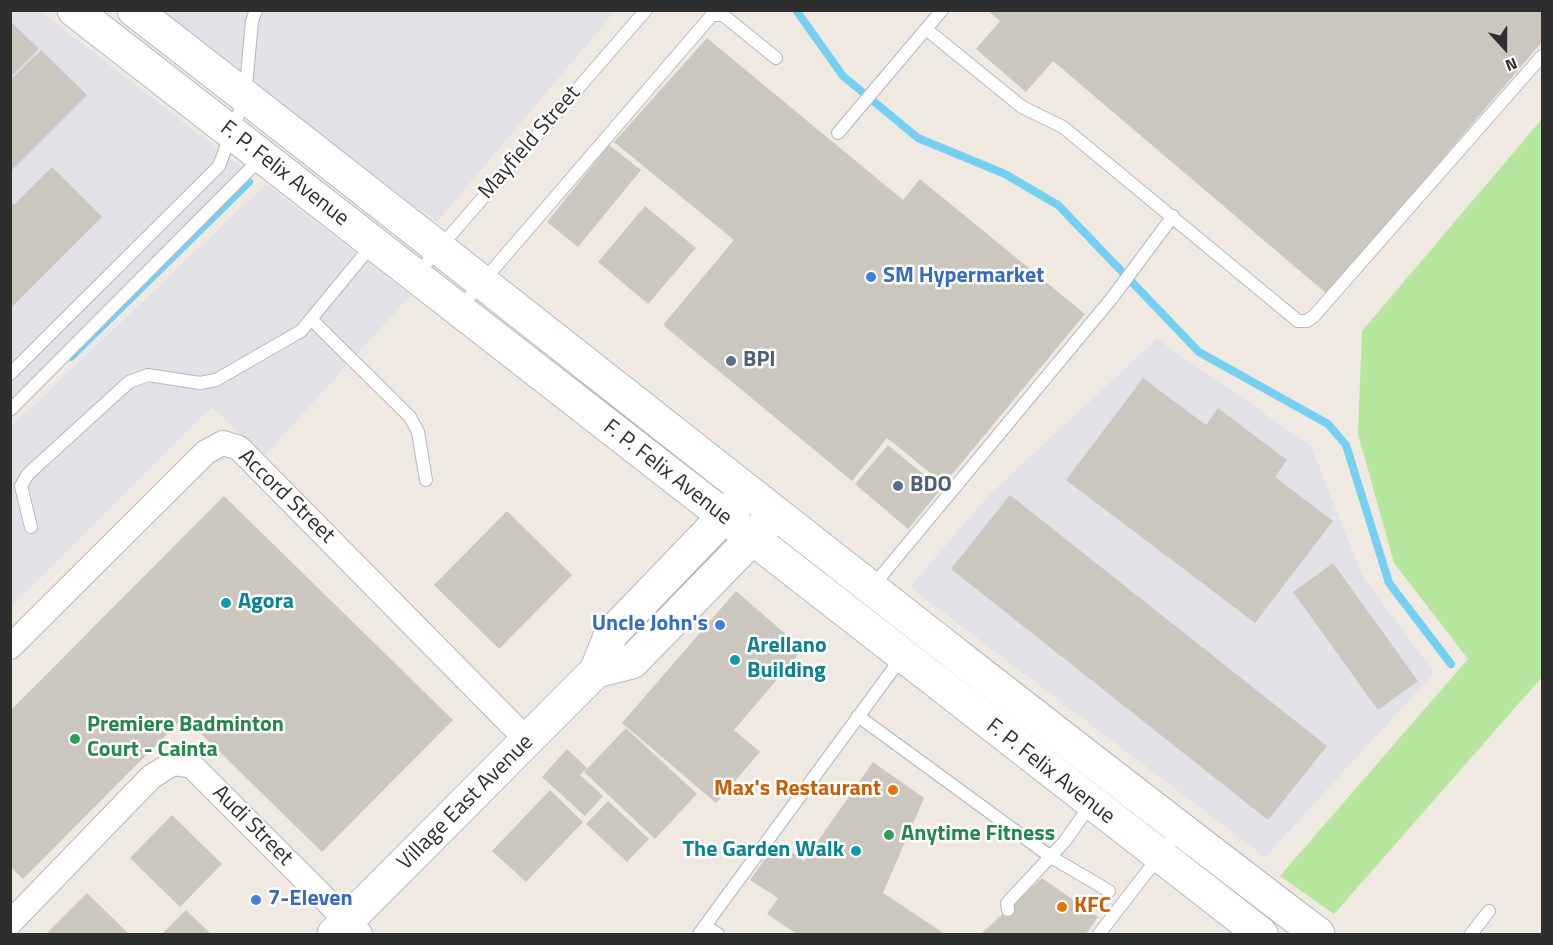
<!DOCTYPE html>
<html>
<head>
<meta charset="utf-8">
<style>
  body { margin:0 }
  #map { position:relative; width:1553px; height:945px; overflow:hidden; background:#efe9e1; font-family:"Titillium Web",sans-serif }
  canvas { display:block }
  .frame { position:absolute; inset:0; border:12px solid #2e2e2e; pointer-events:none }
  .north { position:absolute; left:1475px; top:18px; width:60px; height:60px; -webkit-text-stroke:4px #fff; paint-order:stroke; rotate:159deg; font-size:16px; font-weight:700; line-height:24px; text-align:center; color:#2e2e2e }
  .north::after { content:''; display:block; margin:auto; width:21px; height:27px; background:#2e2e2e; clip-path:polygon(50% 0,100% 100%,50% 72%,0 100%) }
</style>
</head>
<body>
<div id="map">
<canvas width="1553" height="945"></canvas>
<div class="frame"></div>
<div class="north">N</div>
</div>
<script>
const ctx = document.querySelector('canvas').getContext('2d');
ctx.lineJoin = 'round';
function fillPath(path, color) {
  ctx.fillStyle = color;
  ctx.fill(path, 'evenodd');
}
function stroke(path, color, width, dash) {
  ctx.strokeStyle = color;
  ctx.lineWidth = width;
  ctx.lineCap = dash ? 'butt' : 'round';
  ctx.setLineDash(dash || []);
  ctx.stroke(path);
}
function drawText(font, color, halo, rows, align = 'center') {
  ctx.font = font + ' "Titillium Web",sans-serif';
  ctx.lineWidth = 5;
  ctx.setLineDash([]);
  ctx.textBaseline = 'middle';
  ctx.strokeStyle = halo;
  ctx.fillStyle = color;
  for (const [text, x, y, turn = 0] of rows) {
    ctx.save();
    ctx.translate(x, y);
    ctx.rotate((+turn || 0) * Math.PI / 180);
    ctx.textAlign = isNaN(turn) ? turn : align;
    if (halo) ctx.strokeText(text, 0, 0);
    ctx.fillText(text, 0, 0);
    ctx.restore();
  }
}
fillPath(new Path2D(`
  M11,11H40L246,171L11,399Z
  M159,11H615L437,222L254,87Z
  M266,184L411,295L264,456L212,407L11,606V427Z
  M1157,339L1311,446L1363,577L1434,673L1265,857L910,587L988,496Z`), '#e3e1e8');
fillPath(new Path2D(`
  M1542,119V677L1334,914L1280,876L1468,659L1394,563L1358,434L1362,331Z`), '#b6e59e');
stroke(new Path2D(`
  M796,10L843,76L918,138L1005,174L1058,205L1199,352L1328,424L1346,445L1389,583L1451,664
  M71,357L249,182`), '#75cff0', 8);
fillPath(new Path2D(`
  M987,10H1542V42L1327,294L1053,61L1026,92L976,49L1000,21Z
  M10,21L39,49L10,78Z
  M707,38L903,200L920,179L1085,314L944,484L887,438L852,481L663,325L734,240L614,142Z
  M41,50L87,95L10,172V80Z
  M609,145L641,170L578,247L547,222Z
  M52,167L102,217L10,309V202L14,205Z
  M645,206L696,248L648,304L598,262Z
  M1143,378L1206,425L1218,408L1287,460L1275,477L1333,521L1255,623L1066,480Z
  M888,445L941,489L908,529L855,484Z
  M1010,495L1327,746L1268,820L951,569Z
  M224,496L453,720L322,852L184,717L23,879L10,866V711Z
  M507,511L572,575L499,649L434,585Z
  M1333,563L1418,681L1378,710L1293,592Z
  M736,591L803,649L734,730L760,752L716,803L622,723Z
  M626,728L697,794L655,839L584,772Z
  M567,749L587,768L580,775L603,796L585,816L542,777Z
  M873,762L924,798L883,893L945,934H797L767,914L778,898L750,880L777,842L804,861Z
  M550,790L583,822L526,882L492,851Z
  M608,801L649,839L627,862L586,824Z
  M172,815L222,864L180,907L130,858Z
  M1042,878L1098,917L1086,934H981Z
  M87,893L129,934H46Z
  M186,910L211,934H162Z`), '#cbc7bf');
const lane = new Path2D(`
  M926,29L1022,107L1063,127L1298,321H1307L1314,316L1542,56
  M838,133L942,10
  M415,276L646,10
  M460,308L712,15H723L776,58
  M311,319L410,417L418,432L426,480
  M10,374L219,166L245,97L252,21L256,10
  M10,410L261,158
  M31,527L21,486L28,474L129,382L148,375L200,383L216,380L301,331L372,245
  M872,587L1112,298L1173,216
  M858,716L1051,857L1109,891
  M1008,910L1007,903L1065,841L1091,804
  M705,926L718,934
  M699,934L902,657
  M1099,934L1180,829
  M1471,934L1489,911`);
const street = new Path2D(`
  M10,647L206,452L223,443L239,448L528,741
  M10,923L151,777L173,763L192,766L360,934`);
const secondary = new Path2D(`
  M74,10L1261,934
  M134,10C530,317 920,631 1318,934
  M596,671L632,662L766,524
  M334,934L596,671L611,634L739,501`);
stroke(lane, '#b4b7c1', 14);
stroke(street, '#b4b7c1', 26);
stroke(secondary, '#b4b7c1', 35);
stroke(lane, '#fff', 12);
stroke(street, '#fff', 24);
stroke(secondary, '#fff', 33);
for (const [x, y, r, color] of [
  [871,277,6,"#3f7fe0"],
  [731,361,6,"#5c6f8a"],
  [898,486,6,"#5c6f8a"],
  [226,603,6,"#0f9aa8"],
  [720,625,6,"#3f7fe0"],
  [735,660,6,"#0f9aa8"],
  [75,739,6,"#2e9e5b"],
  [893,790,6,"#e8710a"],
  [889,835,6,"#2e9e5b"],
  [856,851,6,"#0f9aa8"],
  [256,900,6,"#3f7fe0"],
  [1062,907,6,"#e8710a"]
]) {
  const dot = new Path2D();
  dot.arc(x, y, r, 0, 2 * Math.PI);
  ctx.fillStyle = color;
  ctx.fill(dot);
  stroke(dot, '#fff', 2);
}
drawText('22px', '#2e2e2e', '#fff', [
  ["Mayfield Street",530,143,-49],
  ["F. P. Felix Avenue",284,174,38],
  ["F. P. Felix Avenue",667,473,38],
  ["Accord Street",286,497,44],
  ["F. P. Felix Avenue",1050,772,38],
  ["Village East Avenue",466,803,-45],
  ["Audi Street",252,826,45]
]);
drawText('bold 22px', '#366cbe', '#fff', [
  ["SM Hypermarket",883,277],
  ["Uncle John's",708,625,"right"],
  ["7-Eleven",268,900]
], 'left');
drawText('bold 22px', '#4e5e75', '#fff', [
  ["BPI",743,361],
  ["BDO",910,486]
], 'left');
drawText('bold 22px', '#0d838f', '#fff', [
  ["Agora",238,603],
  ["Arellano",747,647],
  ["Building",747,672],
  ["The Garden Walk",844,851,"right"]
], 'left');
drawText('bold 22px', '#27864d', '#fff', [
  ["Premiere Badminton",87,726],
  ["Court - Cainta",87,751],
  ["Anytime Fitness",901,835]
], 'left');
drawText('bold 22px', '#c56008', '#fff', [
  ["Max's Restaurant",881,790],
  ["KFC",1074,907,"left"]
], 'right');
</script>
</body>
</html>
